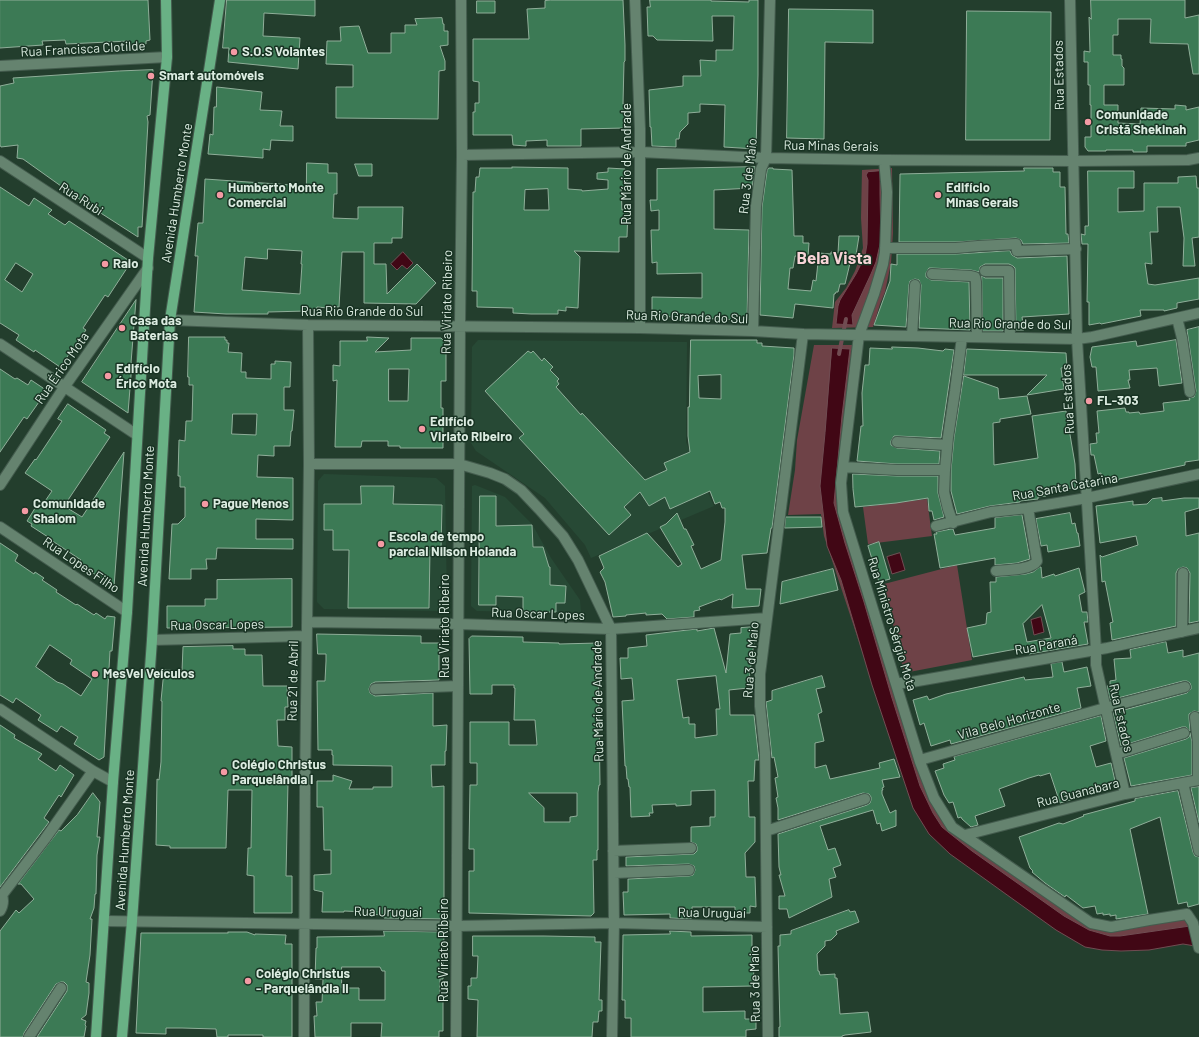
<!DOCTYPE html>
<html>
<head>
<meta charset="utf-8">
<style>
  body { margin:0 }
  canvas { display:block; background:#233e2d }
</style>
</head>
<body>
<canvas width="1199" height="1037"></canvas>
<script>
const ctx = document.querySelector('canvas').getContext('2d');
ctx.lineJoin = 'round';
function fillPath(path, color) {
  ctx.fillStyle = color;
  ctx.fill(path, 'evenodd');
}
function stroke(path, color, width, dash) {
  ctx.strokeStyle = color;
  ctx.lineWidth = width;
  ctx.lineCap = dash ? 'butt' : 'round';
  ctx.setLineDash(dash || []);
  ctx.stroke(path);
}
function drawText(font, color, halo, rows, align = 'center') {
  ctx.font = font + ' Barlow,sans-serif';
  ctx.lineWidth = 3;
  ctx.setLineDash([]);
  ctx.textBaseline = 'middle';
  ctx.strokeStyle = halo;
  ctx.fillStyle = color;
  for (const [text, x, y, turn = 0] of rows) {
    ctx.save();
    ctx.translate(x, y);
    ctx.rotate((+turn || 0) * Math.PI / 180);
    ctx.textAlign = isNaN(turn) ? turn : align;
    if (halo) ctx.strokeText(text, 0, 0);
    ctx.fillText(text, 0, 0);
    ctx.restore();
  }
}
fillPath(new Path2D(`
  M478,340L687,342L686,442L714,506L591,558L585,545L545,498L476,451L471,443L472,347Z
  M324,474L436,478L445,486L447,602L439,611L324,609L317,602L318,481Z
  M475,485L505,497L532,524L551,558L580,600L581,613L477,611L471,606L472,486Z`), '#274935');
fillPath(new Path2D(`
  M892,168L893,233L891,263L885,292L880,304L873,327L832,328L835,302L846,288L855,271L863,248L861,218L862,170Z
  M814,345H858L841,490L927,781L958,831L1091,923L1108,926L1190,912L1194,942L1112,948L928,830L885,721L824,536L821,514L788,515L795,470L797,440Z
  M927,499L932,536L868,544L863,507Z
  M957,565L972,660L904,673L884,584Z`), '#6e4247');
const water = new Path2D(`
  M880,171V194L881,240L876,262L871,274L852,315L853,325L836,324L838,306L840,300L856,274L865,256L867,244L868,180L866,175L868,172Z
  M403,252L413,263L407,269L402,265L397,270L391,264Z
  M832,348L850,349L842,416L834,503L845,543L864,602L892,698L920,786L933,813L942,827L948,832L972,851L1064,916L1089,930L1110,936H1120L1190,926L1195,946L1183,944L1149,950L1121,951L1102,950L1085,947L1056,930L950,854L929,834L913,808L872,685L841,580L827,546L820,486L825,433Z
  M900,553L905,570L892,574L887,557Z
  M1041,617L1044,632L1034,635L1031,620Z`);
fillPath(water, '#410715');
stroke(water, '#704c52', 1);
stroke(new Path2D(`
  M839,354L846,319`), '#704c52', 4);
const building = new Path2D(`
  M0,0H148L150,40L146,41V44L129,45V41L66,44L65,40L42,41L43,45L0,48Z
  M227,0H315V16L264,13L263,36L300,38L298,69L228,62L229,48H223Z
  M551,0H623L625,45V61L624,62L623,104H625V128L581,129V146H547V140L526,141V146L513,145L512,135H473V112H475V103H479V82L473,81V39H529L527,9L545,8V1Z
  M650,0H711V1L749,2V0H758V75L756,149L724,147L725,105L700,104V112L688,113V124L680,132L679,139H676V147L652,146L651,127H650L649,90L683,86V76H701L700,60L716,61V50H733L734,16H712L713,41L657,40L653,36H648L647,7H650Z
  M1091,0H1185V18L1199,15V74H1193L1188,44L1150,43L1151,19H1118V35H1113V55H1121V59H1122V66L1124,68V85H1104V105H1118V123L1140,124L1141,108L1175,109V105L1186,106V110L1199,107V140L1186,143V146H1147V152H1133V150H1106V151H1088L1085,147V137H1091V105H1090V85H1088V62H1084V51L1090,52L1089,17L1091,19Z
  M477,1H495V13H477Z
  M789,9L873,10V43L825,42L824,139L787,138Z
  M967,11L1051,12L1050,140H966Z
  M442,18L443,24H444V31H448V45L440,46L445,61V70L439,71L438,119L336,118V87H353V65L326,64L327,41H341L340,27L359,26L368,53H391V33H405V25H417L415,19Z
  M153,70L150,115L147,116L148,122L142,227H138V237L82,201L23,159L17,158L18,145L1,147L0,145V86L14,83L13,78L119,71Z
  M217,87L262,92L260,110L282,111L280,126H293V141L271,140L270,150L263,149V158L208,154L210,134L213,135L214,107H216Z
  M307,163L328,164V173H337V194H334L333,218L358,219V207H403L402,238H392V243H374V264H386L387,294L417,264L436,283L416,304L364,303V252H342L339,307L328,306V308L317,307L316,310L307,309V311L268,312V314H226L194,312L198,256H195L198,223H203L205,179L306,186ZM268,249L302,251L301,264H302L300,294L242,290L245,257L267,259Z
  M355,164H372V176H359Z
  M512,167L568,168V189L582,190V191L608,189V180L597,179V173L608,172V168L625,169V171H627V181H626V187H621L622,210H628L627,237H619V252L574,251L580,257L578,308L566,307V311L558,310V314H531L513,313V308L477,307V291H472L473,192H475L476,177H479L480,168H512ZM548,189L549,210H524L525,190Z
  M755,167L752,188L714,190V229L749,230L747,320L689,318V320H676V317L652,316V297L702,298V273L657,274V262L652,263L651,230H659V210L651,211L650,200H657V169Z
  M769,168H773V169L792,170L794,236H803V243H809L808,257L795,256L793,268H790L788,289L811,291L813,280L816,281L819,253L831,254V252L838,253L839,236H859L856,255H852L845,284H840L838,292H836L835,294H834L833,308L795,304L793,318L760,315L762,207L767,171Z
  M1024,168H1053V172H1060V187H1065L1066,234H1068L1069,243L1023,244L1021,240L1016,238L956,242H899L900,174L1024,171Z
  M1088,171H1134V188H1118V212L1144,211V183H1178V177L1196,176L1197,188H1199V237L1192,238L1195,266H1183L1184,238L1180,207H1157L1158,232H1150L1152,264L1145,263L1148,284L1155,285L1199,278V299L1177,303V308L1164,311V310H1140L1141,316L1101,324L1100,323L1089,325V302H1087L1088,244H1082L1081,234L1085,235V226H1088Z
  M0,187L29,206L34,198L52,210L48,214L65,225L69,221L131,262L108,297L105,295L83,328L86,330L60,367L35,350L34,352L16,340L19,335L0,323ZM16,263L33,274L22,292L5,280Z
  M1010,251L1012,255L1017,258L1067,256L1069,314L1022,317L1024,330H1016L1015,268L1013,266L1009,264H985L980,267L979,272L971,270L932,268H929L926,273V277L931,280L969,282L970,330L919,328L921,285L919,280L915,279L910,281L909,285L906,327L874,325L890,281L891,264L897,265V254H956Z
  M982,276L985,278H1003V331H983Z
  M136,300L131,363H132L128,413L82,382Z
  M1199,327V460L1185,462V465L1119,479V480L1101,483V473L1098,474L1094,455H1091L1090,444L1097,443L1096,433H1099L1097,411L1125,408L1126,412H1129V413L1139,412L1140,414L1164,411L1163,403L1190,400L1189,398L1194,397L1196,391L1187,330Z
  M189,337H225V340H227V343H229L228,352L242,353L241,372H246V378L271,379V364H275V361L291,362L290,387H284V410H294L292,431H291L290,446H274V456L258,455L257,477L293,478V520L256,519V539H293V549L217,548L216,559H206L207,569H191V579H169L172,524H178L185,517V487H180V476H178L179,440L185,441L186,421H192L193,385H189V377H188ZM233,414H257L256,435L232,434Z
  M367,337L389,338L375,352L411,350V338H441L446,343V381H441V408H443V448H400V446H388V441H362L361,447H335L337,380L333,381V365L340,366V341H367ZM389,369H409L408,401H389Z
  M691,340H757V343H762V346L794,348V355L772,528H771L767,553L742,555L746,589H761L759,606L732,608L733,594L721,600L720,599L699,607L700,610L694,611V617L667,619L662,614L646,615V613L626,615V616L613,617L605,582L600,572L604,568L599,556L647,533L678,567L682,564L660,527L666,524L677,513L684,529H686L694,545L691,546L701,569L721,560L725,522V508H722L720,502L715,504L710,491L670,509L665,497L649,506L640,492L624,507L631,515L609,535L519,438L524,434L485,391L528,351L531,353L533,351L542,361L544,358L553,367L550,370L559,379L557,381L559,384L556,387L581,415L582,413L645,480L667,470L664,463L690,452L688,436V407H689ZM721,375V399L699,398L698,376Z
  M1176,340L1182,383L1159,386L1157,368L1129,370L1130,380H1128L1130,388L1098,391L1096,367H1092L1090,357L1092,347L1136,341L1137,346Z
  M892,347L918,348L943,351L945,349L954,350L941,438L897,436H894L891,441V445L897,448L940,451L939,464H897L857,461L861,426H863L862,393L865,365H869L870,348L892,349Z
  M967,349L1066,353L1067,367L1061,368L1064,389L1027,395L1047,375H964Z
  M0,369L15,379L17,378L28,385L31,380L43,388L46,392L27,419L24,417L0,452Z
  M964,376L998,388L999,399L1027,396L1031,414L1000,419V422L993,423L994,465L1038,458L1032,416L1066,411L1075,464L1076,487L1046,493V496L1038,497V499L1020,501V502L990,506L957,514L951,491V470L954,438Z
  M68,404L106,430L104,433L110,437L64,506L82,517L124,452L114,587L78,563L81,560L48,538V537L31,526L32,524L27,521L37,505L41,507L52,491L25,473L35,459L36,460L62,421L58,419Z
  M853,474L897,476H938V493L944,517L934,520L932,511H929L928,498L896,503L855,507L853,489Z
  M361,486H394L393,504L442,505L441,550H430L429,608H348L349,550H333V530H324V504H361Z
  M480,496H496V526L532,525L533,547H543L549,567H550V585L566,586L565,603H556V612H523V597L496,596V605H479Z
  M1162,498V501L1184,498H1199V508L1185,512L1186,536L1199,533V621L1189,623L1190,573L1187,568L1183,567L1178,569L1176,573V626L1112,640L1110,623L1113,622L1105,581L1102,582L1100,555L1102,557L1138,545L1136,536L1100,543L1096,506L1133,501V505L1147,504L1152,499Z
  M1070,513L1072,524L1075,523L1077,533H1078L1080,546L1048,552L1047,545L1041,546L1036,519Z
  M1022,515L1030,559L1017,563L995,565V558L940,568L934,534H937L936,532L951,529H953L955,535L995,528V518Z
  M786,517H821L822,527L785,528Z
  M879,542L890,579L879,582L868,546Z
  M0,543L18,555L15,561L34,574L35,572L44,578L42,580L57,590L56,592L76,605L77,604L94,615L96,613L105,619L107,616L115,617L112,651H110L104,757L99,760L74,744L78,737L61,726L57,732L38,720L41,715L16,698L13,703L0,695ZM50,645L72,660L70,664L92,679L81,696L63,684L57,682L36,667Z
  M1040,567H1041L1042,578L1054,574L1055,576L1079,568L1085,592L1079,595L1082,612H1087L1088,622H1084L1088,644L1029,654L1027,647L973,657L967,628L986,624L987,613L991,612L990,582H996V577L1026,574L1033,572ZM1042,605L1051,638L1027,642L1023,624Z
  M833,569L838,590L780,604L782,582Z
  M292,579V627L167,628V606H205V599H217V580Z
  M755,627V634L748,688L729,690L730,715H754L759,760H755L754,781H748L749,817H755V842L745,853L746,877H755L756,907L750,906V913H735V907H692V916H691V919L670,918V914L624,915L623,892H628V879L689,876L693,875L695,870L694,866L689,864L626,866V857L694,854L697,851V847L696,844L691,842V827L710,826V817H715V790L691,791V805L676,806V804L652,805L653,813H649L650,816L631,817L630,787H629L628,779H627L626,766H625L622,701L634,700L632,678L621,679L620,658H628V648L647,646L646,635L679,631L697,629V631L714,628L726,673L730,634L741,633V628ZM716,676L720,709H716L717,735L695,738V724H689V717L683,718L677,680Z
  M317,634L421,636V643H439V680L375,682L371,684L369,689L370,693L375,696L433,693V726L447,725L446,751H445V765H431L432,787L444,786V919L384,918V915L366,914V912L344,911V912H322L323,892L314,890V875L331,874V850H324L323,807H317V781H333V775L352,781L349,789H373V787H392V766L333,765V755H332V750H318L317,681H325L326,661V654H318Z
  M472,636L523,637V642L559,643V644L598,643L600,785H599L598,792V850H597V860H593L594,913L591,916L469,913V871H474V849H469L470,785H477V763H470V722H509V745H537L535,720H514L515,688H514V685H492V694H470L469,639ZM529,793H577V816L570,817V822H544V808Z
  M1166,642L1168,653L1183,650V657L1199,653V712L1194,711L1189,714V718L1190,731L1186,727H1182L1121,746L1113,713L1187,693L1191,689V686L1190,683L1187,681H1183L1110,700L1107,686H1110V681L1116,680L1114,659L1131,658L1130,650Z
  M233,646V649H245V655H262L263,686H287L288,707H285V720H277L278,746L292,747V782H288L286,876H292V913H254V876L247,875L248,850V848H251L252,790H228L226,848H170V846L156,845L157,779L159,780L161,762L162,701H161L164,670L182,671L183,647Z
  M1062,662L1064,672L1087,667L1091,686L1077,688L1081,708L951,744L950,740L931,746L924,723L920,725L913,700L927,696L929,700L946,694L1024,677L1025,680L1053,677L1051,664Z
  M822,676L825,687L816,689L822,712L818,714L824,741L815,743V768L826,765L830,779L880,768L879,763L894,759L900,777L882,780L884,787L882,788L883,790H882V794L890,813L896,810V826L882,831L880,823L877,824L873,810L820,826L828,850L835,848L841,865L833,868L836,877L829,879L832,897L789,918L787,909H779V896H785L779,875H781L779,867L778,834L867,805L870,803L871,800V797L869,794L863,793L778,820V808L776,798L778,797L775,778L778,777L774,757L772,758L766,702L772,700V691Z
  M1101,716L1106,741L1090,746L1096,767L1111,763L1115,781L1079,793L1080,797L1060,803L1050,773L1040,776L1039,775L1029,778L999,789L1005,806L975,816L978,825L971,827L962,819L961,817L958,818L953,802L949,803L944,795L935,771L944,768L943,764L955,760L954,757Z
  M0,725L15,735L14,738L42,754L38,759L56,771L60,765L74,775L61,797L59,795L44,818L49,822L0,887Z
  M1190,733L1192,742V775L1131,786L1124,758L1186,739L1189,737Z
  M1199,787V823L1191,788Z
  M1178,791L1193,852L1195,856L1199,857V904L1188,907L1187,902L1178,904L1160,817L1130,829L1148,914L1116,919V915L1110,916V914L1103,915V913L1097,914L1095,906L1083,908L1066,895L1065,897L1045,883L1032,872L1033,871L1030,868L1019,837L1059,823L1063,824L1084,816L1083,815L1135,801V799Z
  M93,793L100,802L97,837H100L97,855L96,894H95L94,908L90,919H92L90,955L86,982L89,983V993L86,1015L81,1019L86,1021L85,1025L86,1026L84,1037H37L67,991V985L64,982H61L56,984L24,1033L23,1037H0V931L16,910L19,913L34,899L21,884H18L59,830L61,831L77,815Z
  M849,910L850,912L855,911L859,922L836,931L837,934L831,940L825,941V946L817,954L818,971H819L820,975L835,974V978H837L840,1014L868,1012L871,1032L845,1035L842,1036V1037H779V1027H780L778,946H780V935L791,934V931Z
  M384,931L444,932L443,979H440V999H443V1031H439V1037H381L382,1023H351V1037H315L314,1016H317L316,1002H322L323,979H315L316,948H317V937L384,936ZM342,967H380L382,971H385V1000H359V988H342Z
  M670,931L691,932V936L752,935V967H754L753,986L703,987V1012L745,1011V1019H756V1029L746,1030V1037H631V1018H625V1000H622L623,935L670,934Z
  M228,932H247L255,935V934L286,935L285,944H292V1037H263V1035H228V1037H217L216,1029L182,1028H166V1034L136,1033L141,933H228Z
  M473,936H544L595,937V942H601L599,1000H602V1011H599L598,1022H593L592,1037H477L478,1000L468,999V986H471V978H477L478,956H473Z`);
fillPath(building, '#3c7a55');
stroke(building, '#8fae99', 1);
const minor = new Path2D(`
  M635,0L640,129V328
  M1070,0L1077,339L1096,650V665L1125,794
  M0,66L167,57
  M462,155L640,152L766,158L884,160L1074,161L1188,160L1199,158
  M884,160L887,192L885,252L883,264L874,294L859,335L841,483L843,512L920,762L934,798L952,827L1091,923L1111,927L1149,920L1187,914L1193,923L1199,948
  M0,161L148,258
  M885,248H956L978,246L1016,244L1017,251L1076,249
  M985,271H1009L1010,337
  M932,274L971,276L975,277L976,282L977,337
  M1177,318L1182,338L1190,392
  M170,320L308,325L640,328L753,331L803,334L1077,339L1092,337L1199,313
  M753,331L756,206L761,169L766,158L770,0
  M912,336L915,285
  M0,344L137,435
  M897,442L947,445
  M309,464H459L490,473L505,479L521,490L539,509L563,536L578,560L611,629L614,923L612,1037
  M843,467L897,470H945
  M0,485L65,386L148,268
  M953,523L948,509L944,492L945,470L948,437L955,391L962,337
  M936,526L991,512L1028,508L1087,498L1199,474
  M0,527L127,612
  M996,571C1006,570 1032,570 1037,561L1028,508
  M307,622L458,624L611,629L767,618
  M1182,632L1183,573
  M152,640L306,636
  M896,683H906L1107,648L1199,628
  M375,689L458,686
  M0,709L93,771L113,782
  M1195,717L1198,742V780
  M1116,754L1184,733
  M920,760L1105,708L1185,687
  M1183,783L1199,851
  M766,831L865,799
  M965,835L1125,794L1199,780
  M613,851L691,848
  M614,873L689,870
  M2,895L45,839L93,771
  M0,911C3,906 4,901 2,895
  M104,921L457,926L614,923L767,927
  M29,1037L61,988
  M304,1037L305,788L309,464L308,325
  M456,1037L460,325L462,155L461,0
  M768,1037L765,752L760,706V674L803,334`);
const major = new Path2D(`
  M96,1037L113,782L127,612L148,258L167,57L166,0
  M122,1037L132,921L152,640L170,320L220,0`);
stroke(minor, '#445c4e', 12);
stroke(major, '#445c4e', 12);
stroke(minor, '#65836f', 10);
stroke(major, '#69b185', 10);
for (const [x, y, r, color] of [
  [234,52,4,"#f49aa4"],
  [151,76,4,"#f49aa4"],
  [1088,122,4,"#f49aa4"],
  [220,195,4,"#f49aa4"],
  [938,195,4,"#f49aa4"],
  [105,264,4,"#f49aa4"],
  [122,328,4,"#f49aa4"],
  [108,376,4,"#f49aa4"],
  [1089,401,4,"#f49aa4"],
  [422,429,4,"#f49aa4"],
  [205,504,4,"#f49aa4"],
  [25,511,4,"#f49aa4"],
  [381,544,4,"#f49aa4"],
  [95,674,4,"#f49aa4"],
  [224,772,4,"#f49aa4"],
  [248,981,4,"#f49aa4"]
]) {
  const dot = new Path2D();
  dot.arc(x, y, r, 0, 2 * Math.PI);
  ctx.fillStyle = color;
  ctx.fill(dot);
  stroke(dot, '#183323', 1.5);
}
drawText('13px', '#dcece1', '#183323', [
  ["Rua Francisca Clotilde",83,49,-3],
  ["Rua Estados",1059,75,-91],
  ["Rua Minas Gerais",831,146,1],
  ["Rua Mário de Andrade",627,164,-90],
  ["Rua 3 de Maio",748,176,-83],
  ["Avenida Humberto Monte",177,193,-81],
  ["Rua Rubi",81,199,33],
  ["Rua Viriato Ribeiro",447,302,-89],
  ["Rua Rio Grande do Sul",362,312],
  ["Rua Rio Grande do Sul",687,317,2],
  ["Rua Rio Grande do Sul",1010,324,1],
  ["Rua Érico Mota",62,368,-55],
  ["Rua Estados",1068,399,-93],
  ["Rua Santa Catarina",1065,487,-10],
  ["Avenida Humberto Monte",146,516,-87],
  ["Rua Lopes Filho",81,565,34],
  ["Rua Oscar Lopes",538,614,2],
  ["Rua Ministro Sérgio Mota",892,624,73],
  ["Rua Oscar Lopes",217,625,-1],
  ["Rua Viriato Ribeiro",445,626,-90],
  ["Rua Paraná",1046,645,-10],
  ["Rua 3 de Maio",751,660,-85],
  ["Rua 21 de Abril",293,681,-89],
  ["Rua Mário de Andrade",598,701,-91],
  ["Rua Estados",1121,718,77],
  ["Vila Belo Horizonte",1009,721,-16],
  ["Rua Guanabara",1078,793,-14],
  ["Avenida Humberto Monte",125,840,-86],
  ["Rua Uruguai",388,912,1],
  ["Rua Uruguai",712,913,1],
  ["Rua Viriato Ribeiro",444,950,-90],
  ["Rua 3 de Maio",755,984,-91]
]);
drawText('bold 13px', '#dcece1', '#183323', [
  ["S.O.S Volantes",242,52],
  ["Smart automóveis",159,76],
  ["Comunidade",1096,115],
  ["Cristã Shekinah",1096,130],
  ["Humberto Monte",228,188],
  ["Comercial",228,203],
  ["Edifício",946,188],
  ["Minas Gerais",946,203],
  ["Raio",113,264],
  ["Casa das",130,321],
  ["Baterias",130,336],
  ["Edifício",116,369],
  ["Érico Mota",116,384],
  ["FL-303",1097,401],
  ["Edifício",430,422],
  ["Viriato Ribeiro",430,437],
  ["Comunidade",33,504],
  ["Shalom",33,519],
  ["Pague Menos",213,504],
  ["Escola de tempo",389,537],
  ["parcial Nilson Holanda",389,552],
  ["MesVel Veículos",103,674],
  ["Colégio Christus",232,765],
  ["Parquelândia I",232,780],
  ["Colégio Christus",256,974],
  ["- Parquelândia II",256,989]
], 'left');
drawText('bold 17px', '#f8d4d7', '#183323', [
  ["Bela Vista",834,258]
]);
</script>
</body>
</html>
